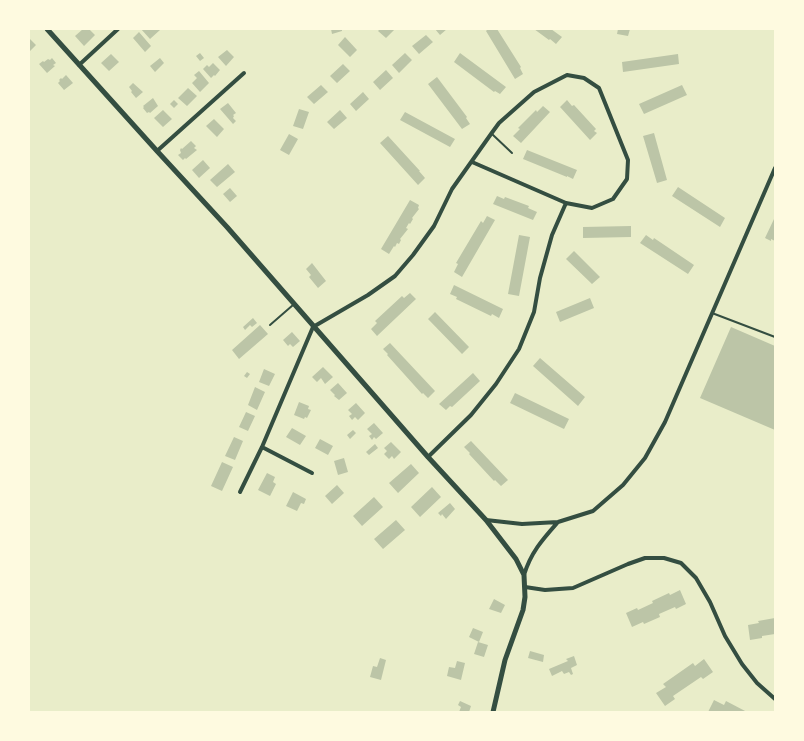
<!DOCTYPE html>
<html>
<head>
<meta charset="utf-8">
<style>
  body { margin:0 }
  #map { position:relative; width:804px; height:741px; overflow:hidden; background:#e9edc9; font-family:Lato,sans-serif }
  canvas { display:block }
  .frame { position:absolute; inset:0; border:30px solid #fefae0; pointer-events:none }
</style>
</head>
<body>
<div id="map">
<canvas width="804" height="741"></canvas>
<div class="frame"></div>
</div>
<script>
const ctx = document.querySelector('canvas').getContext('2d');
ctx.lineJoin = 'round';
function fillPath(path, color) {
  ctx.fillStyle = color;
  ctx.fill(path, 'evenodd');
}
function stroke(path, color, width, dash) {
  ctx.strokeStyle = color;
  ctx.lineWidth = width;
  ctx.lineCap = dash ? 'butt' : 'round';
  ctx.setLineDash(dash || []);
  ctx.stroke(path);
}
fillPath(new Path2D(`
  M83,29H89L95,35L84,46L75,36Z
  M141,29H159L160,30L150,39Z
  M331,29H342V31L332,34Z
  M380,29H395L386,38L378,31Z
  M435,29H447L440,35Z
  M488,29H497L521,67L520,68L523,74L515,79L486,31Z
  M534,29H551L562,37L556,44L550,39L549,40Z
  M618,29H630L628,36L617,34Z
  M139,32L151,46L145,52L133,38Z
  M426,35L433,42L419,54L412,46Z
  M345,37L357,50L350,57L338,45Z
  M29,38L36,45L29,52Z
  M227,50L234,57L226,66L218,57Z
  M200,53L204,58L200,61L196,56Z
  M405,53L412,60L399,73L392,65Z
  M460,53L506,87L500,94L495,91L494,92L454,62Z
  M111,54L119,62L109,71L101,63Z
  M678,54L679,64L623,72L622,62Z
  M52,58L56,63L53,65L55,66L47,73L39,64L43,61L44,62L48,59L50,60Z
  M160,58L164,63L155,72L150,66Z
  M213,63L220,70L215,76L214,75L211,78L203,69L207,65L209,67Z
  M343,64L350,71L337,83L330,76Z
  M386,70L393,78L380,90L373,82Z
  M199,71L209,83L200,92L192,83L197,78L194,75Z
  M66,75L73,83L64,90L58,83L60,81L59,80L61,78L62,79Z
  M437,77L467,117L466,118L470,124L462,129L428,84Z
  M133,83L143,92L136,98L131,92L132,91L129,87Z
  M321,85L328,92L314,104L307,97Z
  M682,85L687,95L644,114L639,104Z
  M188,88L197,96L187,106L178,98Z
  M363,92L369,99L356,111L350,104Z
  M153,98L158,106L150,113L149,112L147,113L143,108L144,107L143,106Z
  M174,100L178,104L174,108L170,104Z
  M567,100L572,106L574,105L596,129L594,131L597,133L590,140L560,107Z
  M228,103L236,113L233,115L234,116L233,118L236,121L233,124L220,109Z
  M543,106L550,112L521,143L513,136L520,129L518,128L536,110L537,112Z
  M299,109L309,112L303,129L293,126Z
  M163,110L172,119L163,127L154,118Z
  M340,110L347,118L334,129L327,122Z
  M405,112L455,139L450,147L400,120Z
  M214,119L224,129L217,137L206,126Z
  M654,133L667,180L657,183L643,136Z
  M289,134L298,139L289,155L280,150Z
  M388,136L420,171H419L425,178L418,185L380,143Z
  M191,141L196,146L194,148L197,150L186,159L185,158L183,160L178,155L181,153L180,150L181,148L182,149Z
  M527,150L577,170L573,179L567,176V177L523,159Z
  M203,160L210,168L199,178L192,170Z
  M228,164L235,172L217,187L210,180Z
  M678,187L725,218L720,227L672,196Z
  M230,188L237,196L230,202L223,194Z
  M497,196L504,199L505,197L529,206L528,208L537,212L533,220L493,204Z
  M410,200L419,205L418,208L419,209L412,218L413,219L410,224L409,223L406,228L408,229L400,239L401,240L399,244L397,243L395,247L394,246L389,254L381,249Z
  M487,216L495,220L462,277L454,272L458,264L456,263L481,221L483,223Z
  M774,219H775V241L771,239V241L765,238Z
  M631,226V237L583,238V227Z
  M519,235L530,237L519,296L508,294Z
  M646,235L653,240L654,238L694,265L688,274L640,243Z
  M574,251L600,277L592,284L566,259Z
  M312,263L326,281L318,288L309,277L311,275L306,269Z
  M454,285L503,309L499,318L492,314L491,316L456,299L457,297L450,294Z
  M410,293L416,299L377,336L371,329L377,323L375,321L402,296L404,298Z
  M590,298L594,308L560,322L556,312Z
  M435,312L469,347L462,354L428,319Z
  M253,318L257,323L252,327L250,325L245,330L243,327Z
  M260,325L268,334L239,359L232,350Z
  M731,327L775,346V430L700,398Z
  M292,332L300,341L293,347L290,344L288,346L283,340Z
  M390,343L435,391L428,398L423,393L422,394L387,355L388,354L383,349Z
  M540,358L585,397L578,406L533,366Z
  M323,367L333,377L325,384L321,378L317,382L312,377Z
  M264,369L275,374L269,386L259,382Z
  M247,372L250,374L247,378L244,376Z
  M473,373L480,381L452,407L450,406L446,410L439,404Z
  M338,383L347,393L339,400L334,396L335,395L330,390Z
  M255,387L265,392L257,410L248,405Z
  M515,393L569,419L564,429L510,403Z
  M299,402L309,406L308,409L311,410L307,418L305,417L304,419L294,415Z
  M356,403L365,413L358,420L355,417L352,420L349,416L352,414L348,410Z
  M246,412L255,416L248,431L239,427Z
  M374,423L383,433L376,439L374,437L372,440L369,436L372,434L367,429Z
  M292,428L306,436L300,445L286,437Z
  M353,430L356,433L350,439L347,435Z
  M234,437L243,441L235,460L225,456Z
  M320,439L333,446L328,455L315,448Z
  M471,441L508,480L501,486L495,480L494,481L469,454L470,453L464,447Z
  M391,442L401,452L394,459L392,456L389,459L384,454L387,451L384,448Z
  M375,444L378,448L369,455L366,452Z
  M344,458L348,472L338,475L334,461Z
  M222,462L233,467L222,491L211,486Z
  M411,464L419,473L398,493L389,483Z
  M267,473L275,477L273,482L276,484L270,496L258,490Z
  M337,485L344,493L332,504L325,496Z
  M432,487L441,497L420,517L411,507Z
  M293,492L306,499L304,504L301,503L297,511L286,506Z
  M374,497L383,507L362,526L353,516Z
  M450,503L455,509L446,519L442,514L441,516L438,513Z
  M396,520L405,530L383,549L374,539Z
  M680,590L686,604L676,609L675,607L659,614L660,617L644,624L643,622L632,627L626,613L637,608L638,610L653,603L652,601L669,593L670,595Z
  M494,599L505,605L501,613L489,609Z
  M775,618V634L762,636V638L750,640L748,625L759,623L758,621Z
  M473,628L483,632L479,642L469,637Z
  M478,642L488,645L484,657L474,654Z
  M530,651L544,655L543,662L528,658Z
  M574,656L577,665L571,668L573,674L571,675L569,672L564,674L562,671L552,676L549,669L568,661L566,659Z
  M380,658L386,660L381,680L370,677L373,666L377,667Z
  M704,659L713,672L703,679L701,677L673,696L675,699L665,706L656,693L666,687L663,684L693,663L695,666Z
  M457,661L465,663L461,680L447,676L449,667L455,668Z
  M714,700L724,705L726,701L747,712H708Z
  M460,701L471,706L469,712H459L461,707L458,705Z`), '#bcc5a7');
stroke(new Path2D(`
  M492,134L512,153
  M712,313L775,337
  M270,325L293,305`), '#344e41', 2);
stroke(new Path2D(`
  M79,65L118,29
  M157,151L244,73
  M262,447L312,473
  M428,457L471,415L496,384L519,349L534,312L540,278L552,235L566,203
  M240,492L262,447L313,327L368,295L395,276L413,255L434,226L452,189L491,134L499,123L534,92L567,75L584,78L599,88L628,160L627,179L613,199L592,208L566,203L472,162
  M486,520L522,524L558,522L593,511L623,485L645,458L665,422L775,168
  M524,575C531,552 543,539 558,522
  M525,587L545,590L573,588L628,564L645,558H664L681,563L696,578L710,602L725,636L742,664L757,683L775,699`), '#344e41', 4);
stroke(new Path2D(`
  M47,29L157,151L227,227L428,457L486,520L516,559L524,575L525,597L523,610L505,660L493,712`), '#344e41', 5);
</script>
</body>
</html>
